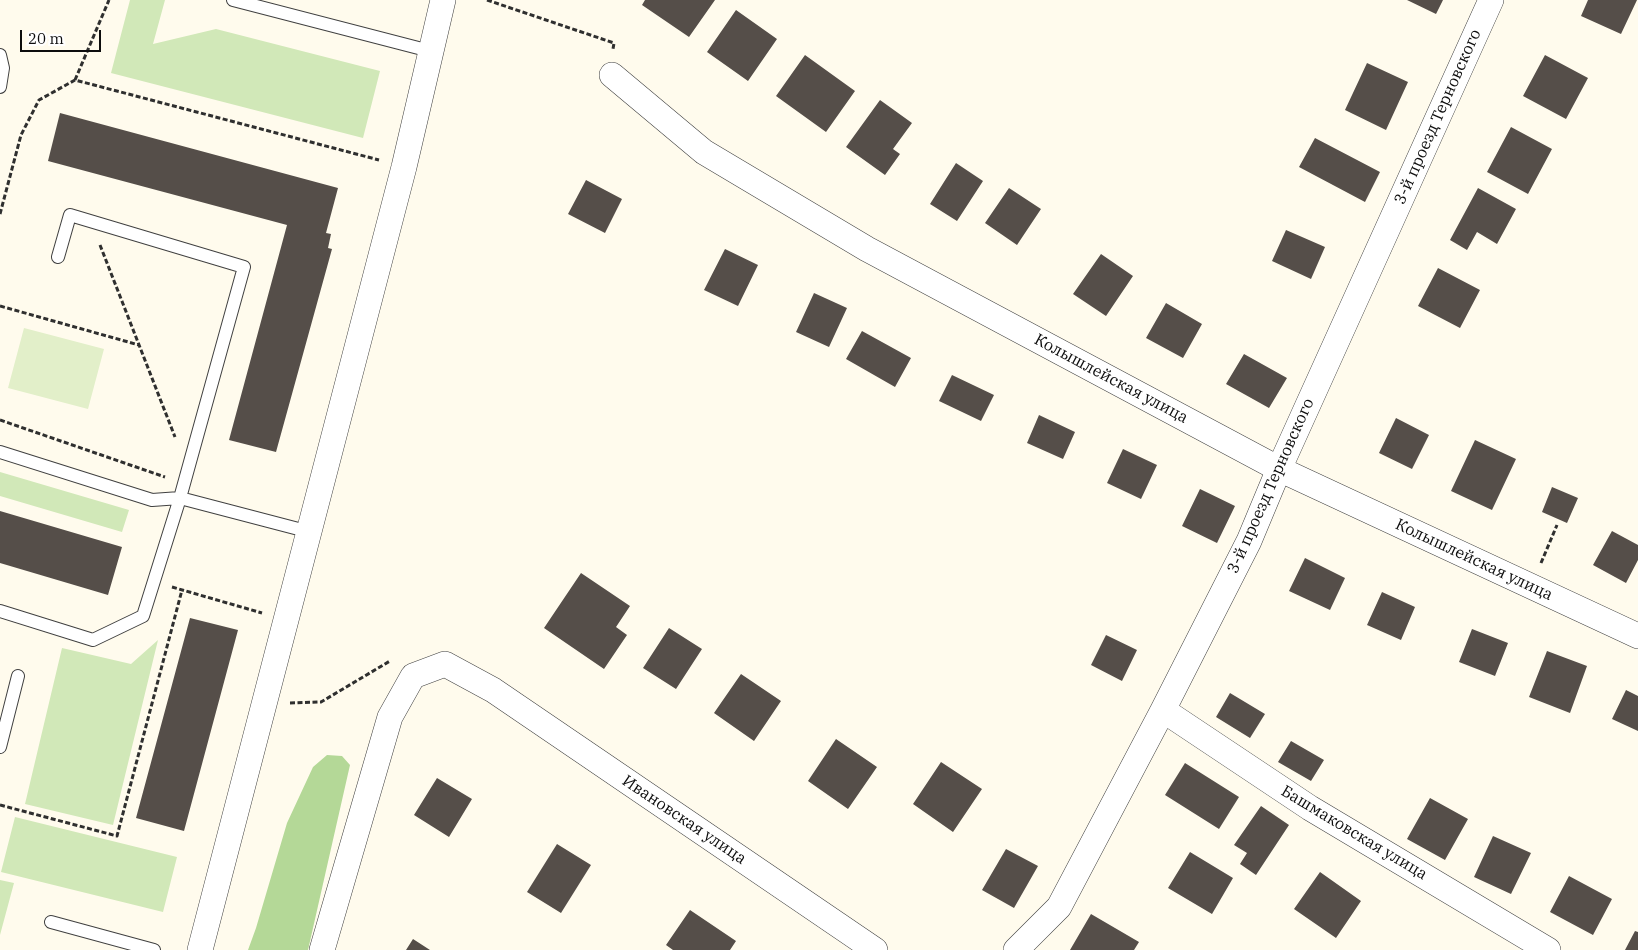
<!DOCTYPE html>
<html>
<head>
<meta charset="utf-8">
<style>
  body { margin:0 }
  #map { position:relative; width:1638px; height:950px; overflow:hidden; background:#fffbed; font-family:"IBM Plex Serif",serif }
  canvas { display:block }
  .scale { position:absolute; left:20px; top:30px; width:81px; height:22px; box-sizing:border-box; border:2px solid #0d0d0d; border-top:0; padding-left:6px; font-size:15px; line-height:18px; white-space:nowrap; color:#0d0d0d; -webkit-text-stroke:4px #fff; paint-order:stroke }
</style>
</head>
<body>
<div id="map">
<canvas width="1638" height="950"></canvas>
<div class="scale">20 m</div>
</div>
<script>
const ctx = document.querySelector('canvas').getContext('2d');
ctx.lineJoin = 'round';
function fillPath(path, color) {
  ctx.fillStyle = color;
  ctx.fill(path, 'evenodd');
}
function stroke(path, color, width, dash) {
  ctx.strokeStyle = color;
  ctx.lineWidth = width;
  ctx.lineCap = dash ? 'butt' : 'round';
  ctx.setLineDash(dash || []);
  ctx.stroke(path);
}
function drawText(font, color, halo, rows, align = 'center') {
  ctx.font = font + ' "IBM Plex Serif",serif';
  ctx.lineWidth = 5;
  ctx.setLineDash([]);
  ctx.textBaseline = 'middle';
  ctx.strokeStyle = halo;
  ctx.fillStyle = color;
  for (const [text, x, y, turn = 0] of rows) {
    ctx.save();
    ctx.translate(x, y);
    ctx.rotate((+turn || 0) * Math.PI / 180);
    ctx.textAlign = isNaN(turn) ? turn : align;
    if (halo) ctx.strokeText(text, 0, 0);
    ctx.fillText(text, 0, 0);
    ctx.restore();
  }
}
fillPath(new Path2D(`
  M130,0H165L153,44L216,29L380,71L363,138L111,73Z
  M0,472L129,510L122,532L0,496Z
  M158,640L113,825L25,804L62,648L131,664Z
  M15,817L177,857L163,912L1,872Z
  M0,880L14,883L0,935Z`), '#d1e8b8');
fillPath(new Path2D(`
  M327,755L342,756L350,765L308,950H248L256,928L287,823L313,767Z`), '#b4d897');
fillPath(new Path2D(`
  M24,328L104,349L88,409L8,388Z`), '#e2efc9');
fillPath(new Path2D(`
  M645,0H715L689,37L642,5Z
  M1407,0H1443L1436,14Z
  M1588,0H1637L1621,34L1581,16Z
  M736,10L777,39L748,81L707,52Z
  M805,55L855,91L826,132L776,96Z
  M1545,55L1588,78L1566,119L1523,96Z
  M1367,63L1408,82L1386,130L1345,110Z
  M880,100L912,123L893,149L900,154L885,175L846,147Z
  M60,113L338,188L326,233L331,234L328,248L332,249L276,452L229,440L287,225L48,161Z
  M1511,127L1552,149L1528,194L1487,172Z
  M1315,138L1380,172L1365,202L1299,167Z
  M956,163L983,181L957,221L930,204Z
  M586,180L622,199L605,233L568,214Z
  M1009,188L1041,209L1017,245L985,223Z
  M1478,188L1516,209L1497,244L1477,232L1467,250L1450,240Z
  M1286,230L1325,247L1311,279L1272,261Z
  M725,249L758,265L738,306L704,290Z
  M1101,254L1133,276L1106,316L1073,294Z
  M1438,268L1480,290L1460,328L1418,306Z
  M814,293L847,308L829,347L796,332Z
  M1166,303L1202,324L1183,358L1146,338Z
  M862,331L911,358L895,387L846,359Z
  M1244,354L1287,378L1269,408L1226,384Z
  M952,375L994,395L981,421L939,401Z
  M1039,415L1075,432L1063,459L1027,443Z
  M1396,418L1429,435L1412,469L1379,453Z
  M1475,440L1516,459L1492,510L1451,491Z
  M1123,449L1157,465L1141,499L1107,483Z
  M1552,487L1578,498L1567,523L1542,512Z
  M1200,489L1235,506L1217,543L1182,526Z
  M0,511L122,547L108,595L0,563Z
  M1612,531L1638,545V560L1626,583L1593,565Z
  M1305,558L1345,578L1330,610L1289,591Z
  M581,573L630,606L616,627L627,635L604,669L544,628Z
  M1382,592L1415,607L1401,640L1367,625Z
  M190,618L238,630L184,831L136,818Z
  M669,628L702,649L676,689L643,668Z
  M1472,629L1508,643L1495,676L1459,662Z
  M1106,635L1137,650L1122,681L1091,665Z
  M1547,651L1587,666L1570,713L1529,697Z
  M741,674L781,701L754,741L714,713Z
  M1626,690L1638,696V731L1612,719Z
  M1230,693L1265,714L1250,738L1216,717Z
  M836,739L877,767L848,809L808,781Z
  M1291,741L1324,760L1311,781L1278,762Z
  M941,762L982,789L953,832L913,804Z
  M1185,763L1239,797L1219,829L1165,795Z
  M437,778L472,799L449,837L414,815Z
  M1430,798L1468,819L1445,860L1407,839Z
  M1261,806L1289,825L1256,875L1240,864L1247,853L1234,845Z
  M1493,836L1531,853L1511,894L1474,877Z
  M557,844L591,865L561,913L527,892Z
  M1006,849L1038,866L1014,908L982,890Z
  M1190,852L1233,878L1212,914L1168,888Z
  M1320,872L1361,901L1336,938L1294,909Z
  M1569,876L1612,899L1593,935L1550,912Z
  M690,910L736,941L730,950H673L666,945Z
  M1091,914L1139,942L1134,950H1070Z
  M1635,931L1638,932V950H1625Z
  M413,939L430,950H406Z`), '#554e49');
const lane = new Path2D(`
  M233,0L430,51
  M0,55L3,68L0,87
  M0,452L152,500L180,498L310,532
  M0,611L93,640L143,616L180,498L244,267L70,215L58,257
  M0,747L18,676
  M51,922L154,950`);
const street = new Path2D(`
  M612,75L704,152L867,249L1279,469L1638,636
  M1163,710L1310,808L1548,950
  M200,950L404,167L443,0
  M322,950L390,717L413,676L445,664L493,690L875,950
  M1016,950L1059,907L1163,710L1249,541L1279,469L1491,0`);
stroke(lane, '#404040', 14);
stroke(street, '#404040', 26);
stroke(new Path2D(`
  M487,0L614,43L613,49
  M75,80L109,0
  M0,214L21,135L39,100L75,80L379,160
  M100,245L175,437
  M0,306L139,345
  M0,420L165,477
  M1541,563L1557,525
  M172,587L262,613
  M290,703L321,702L390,661
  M0,805L117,836L182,590`), '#2f2f2f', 3, [5, 2.5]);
stroke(lane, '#fff', 12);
stroke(street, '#fff', 25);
drawText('16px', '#0d0d0d', '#fff', [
  ["3-й проезд Терновского",1438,117,-66],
  ["Колышлейская улица",1111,379,28],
  ["3-й проезд Терновского",1271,486,-66],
  ["Колышлейская улица",1474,560,25],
  ["Ивановская улица",684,820,34],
  ["Башмаковская улица",1354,833,31]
]);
</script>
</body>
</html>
